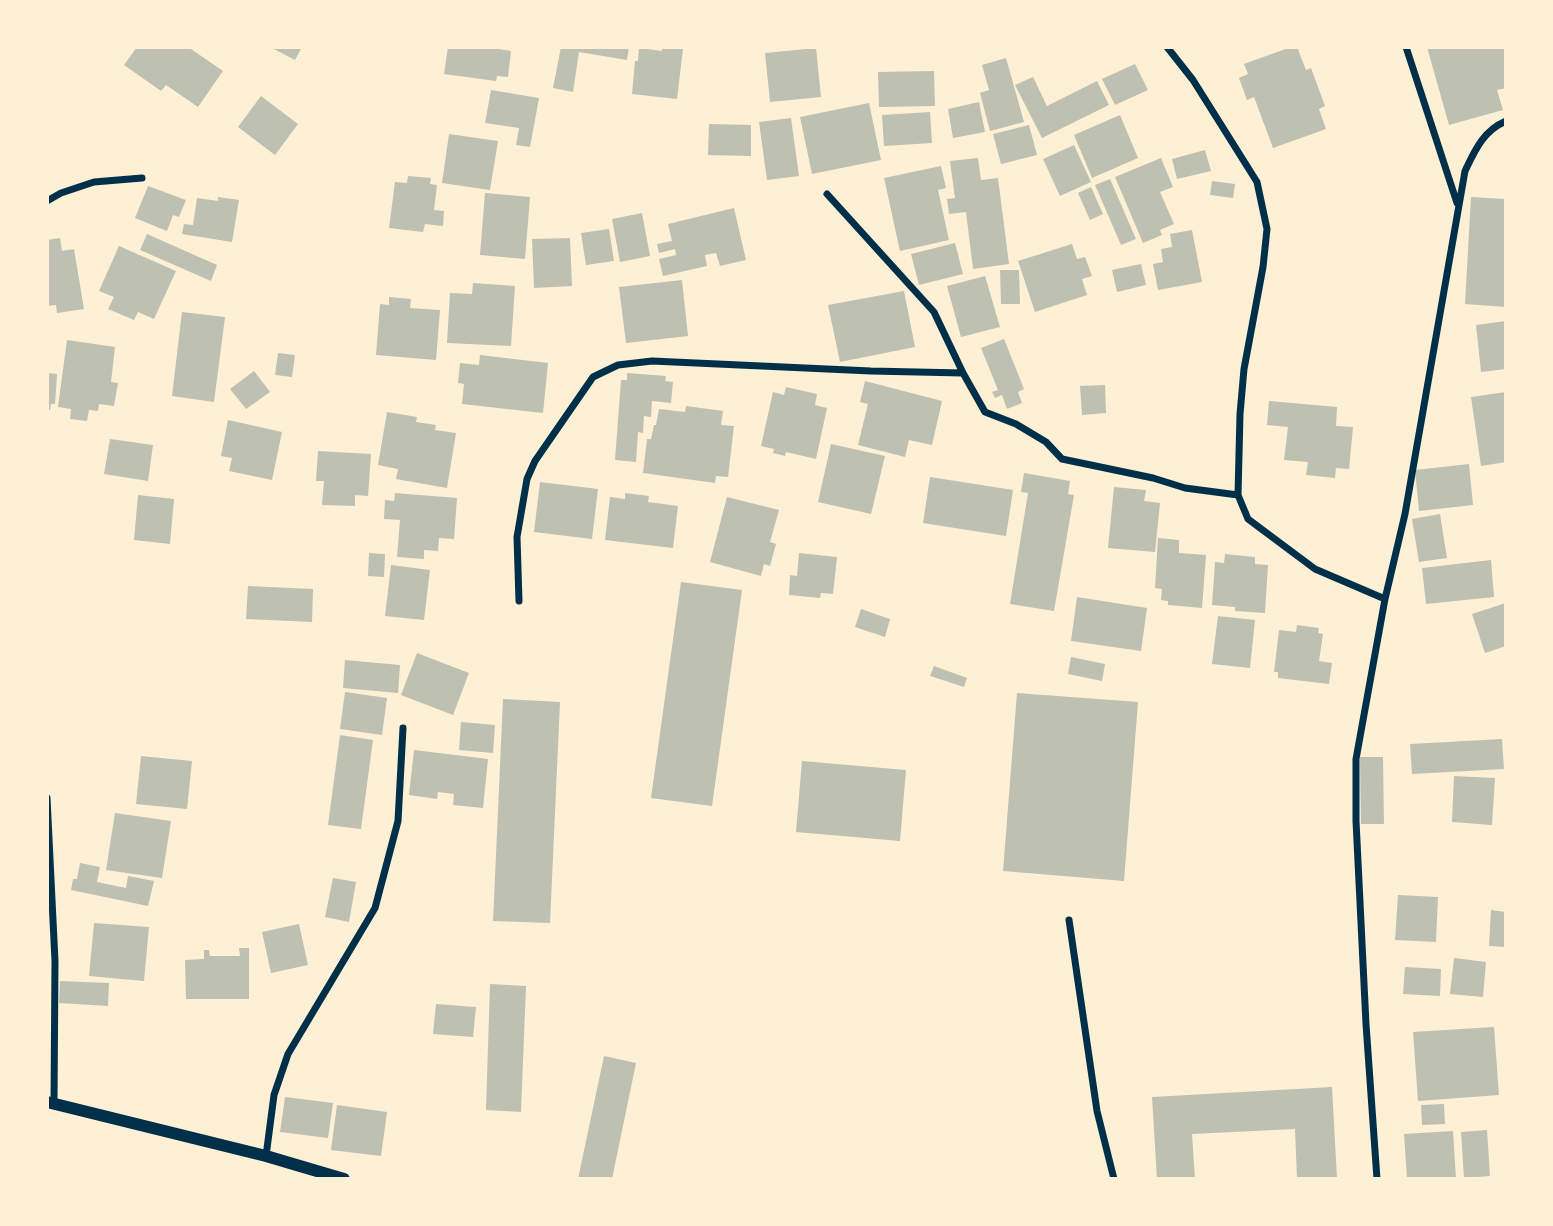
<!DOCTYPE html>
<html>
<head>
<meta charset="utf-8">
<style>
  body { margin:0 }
  #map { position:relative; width:1553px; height:1226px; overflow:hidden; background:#fdf0d5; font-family:"Playfair Display",serif }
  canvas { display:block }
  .frame { position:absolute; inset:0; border:49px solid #fdf0d5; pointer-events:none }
</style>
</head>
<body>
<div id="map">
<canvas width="1553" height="1226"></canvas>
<div class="frame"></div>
</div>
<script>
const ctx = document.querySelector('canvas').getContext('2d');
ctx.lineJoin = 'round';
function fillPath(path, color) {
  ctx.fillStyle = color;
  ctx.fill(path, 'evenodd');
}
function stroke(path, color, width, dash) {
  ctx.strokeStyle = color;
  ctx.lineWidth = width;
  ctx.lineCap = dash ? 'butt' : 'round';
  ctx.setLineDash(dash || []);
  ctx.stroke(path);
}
fillPath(new Path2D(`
  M137,47H188L223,71L198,107L166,85L161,91L124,65Z
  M270,47H302L295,60Z
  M448,47H499V49L511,51L508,77L497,76L496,81L444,74Z
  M561,47H629L627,60L579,52L573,92L553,88Z
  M662,47L683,49L677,99L632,94L635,61H638L639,48L662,51Z
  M1291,47H1297L1306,70L1311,68L1325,106L1319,109L1326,129L1273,148L1254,97L1247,100L1239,78L1248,74L1244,64Z
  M1427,47H1506V88L1497,90L1503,110L1449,125Z
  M816,48L821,97L770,102L765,53Z
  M1006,58L1024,122L990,131L980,93L989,90L982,65Z
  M1135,64L1148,90L1115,105L1102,79Z
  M934,71L935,106L879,107L878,72Z
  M1033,77L1047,106L1097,81L1109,105L1042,138L1015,85Z
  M491,90L539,98L530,147L516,145L519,128L485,123Z
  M261,96L298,124L275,155L238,127Z
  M979,102L985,132L953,138L948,109Z
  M869,103L881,160L812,174L800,117Z
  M930,112L932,143L884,146L882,115Z
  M1120,115L1138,158L1092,178L1074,135Z
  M791,118L799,176L767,180L759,122Z
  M709,124L751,125V156L708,155Z
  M1029,125L1037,155L1001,164L993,134Z
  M449,134L498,141L490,190L442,183Z
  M1074,145L1091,182L1060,196L1043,159Z
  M1205,150L1211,171L1177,179L1172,159Z
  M978,158L981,180L998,178L1009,264L973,269L966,212L949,214L947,199L955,198L950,161Z
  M1161,158L1173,187L1160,192L1174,224L1160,230L1162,235L1143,243L1115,177Z
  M941,166L946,188L938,190L949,240L900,251L884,178Z
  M408,176L431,178L430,184L437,185L434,210L444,211L443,226L425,224L423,232L389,228L395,182L407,183Z
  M1110,179L1136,239L1121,245L1095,185Z
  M1212,181L1235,184L1233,198L1210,195Z
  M148,186L186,200L179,217L173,215L167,231L135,218Z
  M1091,187L1103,214L1090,220L1078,193Z
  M485,193L530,197L525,259L480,255Z
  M218,197L239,200L232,242L182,234L184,224L193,225L197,198L218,201Z
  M1471,197L1506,199V307L1465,304Z
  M734,208L746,260L720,266L716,253L705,255L707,266L663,276L659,259L676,255L675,249L659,253L657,244L672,241L668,224Z
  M642,213L650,256L620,262L612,219Z
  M609,229L614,261L586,265L581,233Z
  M1192,230L1202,282L1158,290L1153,264L1163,262L1161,249L1172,247L1170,234Z
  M147,234L217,265L211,281L140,250Z
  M60,238L62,251L74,249L84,309L57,313L56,305L47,306V240Z
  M570,238L572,286L534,288L532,239Z
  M955,243L963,274L919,285L911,254Z
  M1072,244L1077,259L1085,257L1092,276L1082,279L1087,295L1035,312L1018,261Z
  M119,246L176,271L154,319L138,312L134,320L108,309L114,297L99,291Z
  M1141,264L1146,285L1117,292L1112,270Z
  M1000,270H1019L1020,304H1001Z
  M985,276L1000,327L961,337L947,286Z
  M682,280L688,336L626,343L619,287Z
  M473,283L515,286L511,346L447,343L450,293L472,294Z
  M904,291L915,347L840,362L828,305Z
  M389,297L411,299L410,308L440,310L436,360L376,355L380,304L389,305Z
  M182,312L225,317L214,402L172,396Z
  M1506,321V369L1481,372L1476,325Z
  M1004,339L1024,389L1018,392L1022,403L1007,409L1002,395L995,398L992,392L998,390L981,348Z
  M67,340L115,347L111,382L118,383L114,406L99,404L98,411L89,410L87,421L70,419L71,409L58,407Z
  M278,353L295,355L292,377L275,375Z
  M480,355L548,363L543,413L462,404L464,384L458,383L460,363L479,365Z
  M254,371L270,392L246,409L230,389Z
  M47,373L57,374L55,404H51L50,410H47Z
  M627,373L666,376L665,381L673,382L671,403L652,401L651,417L644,416L643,433L638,432L636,462L615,460L621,380H627Z
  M865,381L942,401L932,445L909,440L905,457L858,445L868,404L860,402Z
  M1105,385L1106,413L1082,415L1080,386Z
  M786,387L817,394L815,405L827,408L816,459L786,452L785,456L773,453L774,449L761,446L773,392L784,395Z
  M1506,392V462L1481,466L1471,397Z
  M1269,401L1337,407L1336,426L1353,427L1349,469L1336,468L1335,478L1306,475L1308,462L1284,460L1288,427L1267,425Z
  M686,406L723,411L721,425L734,426L728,477L716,476L715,483L643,473L647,439H651L654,425H656L659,409L685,412Z
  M387,412L417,417L416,422L436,425L435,430L456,433L447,488L396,479L398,469L378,465Z
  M228,420L282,432L272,480L229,471L232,458L221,456Z
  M110,439L153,445L148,481L104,474Z
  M831,444L885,456L871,514L818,502Z
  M318,451L371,454L368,496L355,495V506L322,505L324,481H316Z
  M1469,464L1473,505L1419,511L1415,470Z
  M1024,473L1070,481L1068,494L1074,495L1054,611L1010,604L1028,493L1021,492Z
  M930,477L1013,490L1006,536L923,523Z
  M540,482L598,489L592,539L534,532Z
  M1114,487L1146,490L1144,501L1160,503L1155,552L1108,548Z
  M395,493L457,498L454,539L439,538L438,551L424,550V559L397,557L400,520L384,519L385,500L394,501Z
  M625,493L649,496L648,502L678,506L673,548L605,540L610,497L625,499Z
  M138,495L174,499L170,544L134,540Z
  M727,497L779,510L770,542L776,544L770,566L764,564L761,576L710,562Z
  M1440,514L1447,558L1419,562L1412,519Z
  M1158,538L1179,540V553L1206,555L1202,608L1168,605V601L1161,600L1162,589L1155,588Z
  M369,553L385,554L384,577L368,576Z
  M799,553L837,557L833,594L821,593L820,598L789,595L790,575L797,576Z
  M1225,554L1255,557V564L1268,565L1265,613L1235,611V607L1212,605L1215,562L1224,563Z
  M1491,560L1494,597L1426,604L1422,568Z
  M391,565L430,570L424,620L385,616Z
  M681,582L742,590L712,806L651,798Z
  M248,586L313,589L312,622L246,619Z
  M1077,597L1147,608L1141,651L1071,641Z
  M1506,603V646L1485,653L1472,614Z
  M861,609L890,619L885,637L855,627Z
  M1218,616L1255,620L1250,668L1212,664Z
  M1297,625L1319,628L1318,633L1323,634L1319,661L1332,663L1329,684L1278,678V672H1274L1279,630L1296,632Z
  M417,653L469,673L453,715L401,695Z
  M1071,657L1105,664L1102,681L1068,674Z
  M345,660L400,665L398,693L343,688Z
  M934,666L967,678L964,687L930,676Z
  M345,692L387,698L382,735L340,729Z
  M1017,693L1138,702L1124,881L1003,871Z
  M503,699L560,702L550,923L493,921Z
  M461,722L495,725L493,753L459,750Z
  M340,735L373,740L361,829L328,825Z
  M1502,739L1504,769L1412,774L1410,744Z
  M414,750L488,759L483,808L453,805L454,794L438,792L437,799L409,795Z
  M141,756L192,761L187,809L136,804Z
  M1360,757H1383L1384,824H1361Z
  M802,761L906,770L900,841L796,832Z
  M1454,776L1495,778L1492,825L1452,822Z
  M115,813L171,821L162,878L106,870Z
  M80,863L100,867L97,882L126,888L128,876L154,881L148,906L71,890L73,879H77Z
  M333,878L356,882L349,922L325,917Z
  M1398,895L1438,897L1436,942L1395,940Z
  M1491,910L1506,912V947L1489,946Z
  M94,923L149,927L144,981L89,976Z
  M299,924L308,965L271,973L262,932Z
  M239,948H249V999H186L185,960L204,959V950H209L210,956H240Z
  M1454,958L1486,962L1483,997L1450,994Z
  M1405,967L1441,969L1440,996L1403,994Z
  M60,981L109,983L108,1006L59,1003Z
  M490,984L526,986L521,1112L486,1110Z
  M436,1004L476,1007L473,1037L433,1034Z
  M1494,1027L1499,1095L1418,1101L1413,1032Z
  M604,1056L636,1063L612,1179H578Z
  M1332,1087L1337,1179H1297L1295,1129L1192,1134L1195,1179H1157L1152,1097Z
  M285,1097L333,1103L328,1138L280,1132Z
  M1444,1104L1445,1124L1422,1125L1421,1105Z
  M337,1105L387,1112L381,1156L331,1150Z
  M1487,1130L1490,1176L1464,1178L1461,1132Z
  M1453,1131L1456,1179H1407L1404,1134Z`), '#bec0b2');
stroke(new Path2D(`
  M1167,47L1193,80L1257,182L1267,229L1263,267L1244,369L1240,414L1238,495L1248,519L1315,569L1385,599
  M1406,47L1457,203
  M827,194L934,312L963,373L985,412L1016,424L1046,442L1062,459L1153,478L1185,488L1238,495
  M47,201L61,193L94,182L142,178
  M519,601L517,537L527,479L535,461L593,377L618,365L652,361L871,371L963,373
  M47,798L55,961L54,1103
  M1069,920L1097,1111L1114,1179
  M266,1156L274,1095L288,1054L375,908L398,821L403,728
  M1377,1179L1366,1024L1356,821V759L1385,599L1405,514L1465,171C1475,150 1483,131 1506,121`), '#003049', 7);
stroke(new Path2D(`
  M47,1102L266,1156L344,1179`), '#003049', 12);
</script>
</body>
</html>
